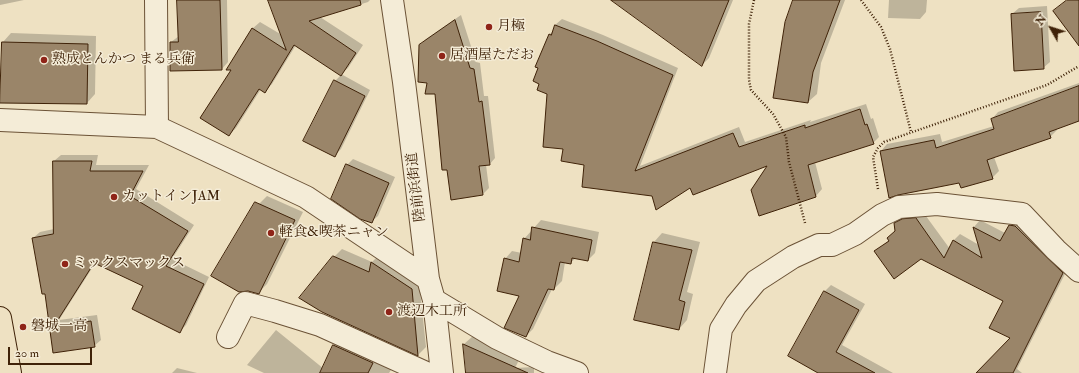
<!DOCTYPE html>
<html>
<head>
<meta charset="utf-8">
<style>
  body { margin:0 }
  #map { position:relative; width:1079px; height:373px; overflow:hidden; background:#eee1c2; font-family:"IM FELL Double Pica",serif }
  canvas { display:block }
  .north { position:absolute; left:1031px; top:8px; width:40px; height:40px; -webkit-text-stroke:3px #f4ecd7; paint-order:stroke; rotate:309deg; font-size:11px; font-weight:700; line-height:16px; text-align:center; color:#3f2208 }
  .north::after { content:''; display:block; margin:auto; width:14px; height:18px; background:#3f2208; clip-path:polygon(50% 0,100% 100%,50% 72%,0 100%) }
  .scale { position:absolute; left:8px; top:347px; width:84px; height:18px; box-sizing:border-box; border:2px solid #3f2208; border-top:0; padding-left:5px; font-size:12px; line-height:14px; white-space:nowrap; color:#3f2208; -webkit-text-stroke:3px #f4ecd7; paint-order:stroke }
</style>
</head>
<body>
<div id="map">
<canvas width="1079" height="373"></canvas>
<div class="north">N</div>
<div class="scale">20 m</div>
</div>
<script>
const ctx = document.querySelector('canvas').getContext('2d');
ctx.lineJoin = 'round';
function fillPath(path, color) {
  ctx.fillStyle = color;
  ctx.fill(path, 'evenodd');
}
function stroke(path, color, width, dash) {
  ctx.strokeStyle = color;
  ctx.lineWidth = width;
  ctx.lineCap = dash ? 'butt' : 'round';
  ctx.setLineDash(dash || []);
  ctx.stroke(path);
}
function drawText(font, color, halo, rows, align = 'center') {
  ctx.font = font + ' "IM FELL Double Pica","Noto Serif JP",serif';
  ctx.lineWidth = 3;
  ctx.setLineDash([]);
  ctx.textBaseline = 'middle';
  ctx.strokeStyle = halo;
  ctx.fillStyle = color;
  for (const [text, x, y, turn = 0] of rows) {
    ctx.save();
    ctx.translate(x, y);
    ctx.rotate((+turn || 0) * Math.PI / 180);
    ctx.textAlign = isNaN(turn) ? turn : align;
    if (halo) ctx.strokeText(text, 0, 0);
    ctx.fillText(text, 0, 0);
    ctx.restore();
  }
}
fillPath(new Path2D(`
  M0,0H24L0,5Z
  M178,0H227L228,62L222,69L171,42L179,36Z
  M269,0H370L368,2L320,17L363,45L348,68L341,74L370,90L341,149L335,155V81L341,75L296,45L272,84L265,91L261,89L236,128L229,135L233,69L252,29L260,22L282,35Z
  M630,0H733L709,58L702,65Z
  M794,0H845L821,63L817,94L808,102L775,97Z
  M889,0H927L926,12L920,19L888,18Z
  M1047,6L1050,62L1043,68L1012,14L1019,8Z
  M461,15L476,62L480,63L484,96H488L495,158L489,165H486L489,188L483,194L436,93L428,82L420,45L426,39Z
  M562,19L603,35L678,68L640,166L739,127L745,142L811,120L810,122L866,104L871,119L873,118L879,137L873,143L815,162L822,189L816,196L759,214L770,164L653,195L585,164L564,148L548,93L549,35L553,31L555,25Z
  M11,33L96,36L95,94L87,103L0,102L3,42Z
  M1079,83V120L1056,129L1057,130L1050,137L994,157L999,171L992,178L960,182L881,151L887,144L940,134L942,142L994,126L992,119L998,112Z
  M61,155H98L96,165H149L136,189L194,225L172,259L209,277L186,325L179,332L145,285L96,262L59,320L97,315L101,340L94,346L54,351L46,293L33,238L40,232L54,229V161Z
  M353,159L395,177L378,216L371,222L347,165Z
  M267,196L303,212L267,284L258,293L259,204Z
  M923,212L950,249L954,240L960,234L979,245L974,227L980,220L1005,233L1010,226L1017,219L1069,266L1017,369L1022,373H977L1012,338L1004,300L921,258L876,251L889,240L896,230L895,224L902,216Z
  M541,220L599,232L595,253L588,260L576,258L570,263L565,262L562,281L554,289H552L533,329L525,337L520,295L505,259L512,251L522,253L524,239Z
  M662,233L700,242L687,292L693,294L687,320L679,329L636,319L654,242Z
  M342,249L372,262L379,255L419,281L426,347L418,355L322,312L334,257Z
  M831,285L865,304L842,345L893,373H821L790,356L825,291Z
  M276,330L324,369L334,345L340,339L395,364L389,373H264L247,365Z
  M473,336L523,352L515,368L534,367V373H467L464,344Z
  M177,368L197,373H172Z`), '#0003');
const building = new Path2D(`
  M177,0H220L222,70L170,71V42H178Z
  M268,0H360L361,5L309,21L356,53L341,76L294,45L265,93L259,89L229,136L200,118L231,70H226L252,28L286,50Z
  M611,0H729L702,66Z
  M793,0H840L813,72L808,103L773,98L785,22Z
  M1067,0H1079V46L1053,11Z
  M1041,12L1044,69L1014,71L1011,14Z
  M455,20L470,68L474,69L479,102L482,101L490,165L479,166L483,195L451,200L447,170H442L435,94H425L427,83L418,82L419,45Z
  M555,25L597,41L673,75L635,171L733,133L739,147L805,125V128L860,109L865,125L867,124L874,144L808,165L816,197L759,216L751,190L767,166L693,195L690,188L656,210L652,196L582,187L584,165L561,161L563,149L543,147L547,94L537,90L539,84L533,81L538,68L535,67L549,34L551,35Z
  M2,42L88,44L87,104L0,103Z
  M334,80L365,96L335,157L303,141Z
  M1079,86V121L1049,132L1051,138L987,160L993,179L961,188L959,183L898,195L889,198L880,151L934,140L936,148L994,129L991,119Z
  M53,161H92L90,171H143L130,196L188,231L166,266L204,284L180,333L132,309L143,286L94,263L54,326L91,321L95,347L53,353L45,294H42L32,238L53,234Z
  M346,164L389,183L372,223L360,219L331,199Z
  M255,202L295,220L259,294L248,291L239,292L211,276Z
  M916,218L944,258L953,240L982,258L973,227L1000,241L1009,225L1015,226L1063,273L1013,373H976L1010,338L989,328L1003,301L921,259L894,279L874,251L889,241L887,238L895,231L894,223L902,219Z
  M532,227L592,240L588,261L572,258L571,264L560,262L554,290L548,289L526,337L504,328L519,296L497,291L504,258L519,262L523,238L530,240Z
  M653,242L692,250L679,300L685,302L679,330L634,320Z
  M333,256L369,272L371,262L412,289L418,356L322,312L299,298Z
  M824,291L859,310L836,352L875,373H818L788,356Z
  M463,344L528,373H466Z
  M333,345L373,363L368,373H320Z`);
fillPath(building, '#9a8569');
stroke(building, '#3f2208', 1);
const minor = new Path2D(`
  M156,0L157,127
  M392,0L404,82L428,279L434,300L442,373
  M0,120L157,127L306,197L428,279
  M434,300L497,338L547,362L577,373
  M228,337L245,303L275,311L320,325L426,373
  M715,373L721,329L736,305L756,281L793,257L819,245H832L855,234L882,215L899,207L937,204L1022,214L1056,250L1079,271`);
const major = new Path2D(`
  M0,318L10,373`);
stroke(minor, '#6b5236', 24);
stroke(major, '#3f2208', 24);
stroke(new Path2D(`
  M754,0L749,24V80L751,90L773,114L786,137L789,162L805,223
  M861,0L881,27L890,49L911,132
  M878,189L873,157L878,148L884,142L1047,85L1079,66`), '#3f2208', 2.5, [1, 2]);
stroke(minor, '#f4ecd7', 22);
stroke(major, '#eee1c2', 22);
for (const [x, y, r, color] of [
  [489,27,4,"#8f2418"],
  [442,56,4,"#8f2418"],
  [44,60,4,"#8f2418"],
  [114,197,4,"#8f2418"],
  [271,233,4,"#8f2418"],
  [65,264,4,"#8f2418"],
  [389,312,4,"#8f2418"],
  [23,327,4,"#8f2418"]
]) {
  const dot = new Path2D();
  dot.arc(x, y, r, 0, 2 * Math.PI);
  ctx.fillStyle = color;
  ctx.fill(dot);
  stroke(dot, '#f4ecd7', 1.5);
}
drawText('14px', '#3f2208', '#f4ecd7', [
  ["月極",497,27],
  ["居酒屋ただお",450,56],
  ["熟成とんかつ まる兵衛",52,60],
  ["カットインJAM",122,197],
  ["軽食&喫茶ニャン",279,233],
  ["ミックスマックス",73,264],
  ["渡辺木工所",397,312],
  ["磐城一高",31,327]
], 'left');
drawText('14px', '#3f2208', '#f4ecd7', [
  ["陸前浜街道",417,187,-97]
]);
</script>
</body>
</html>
